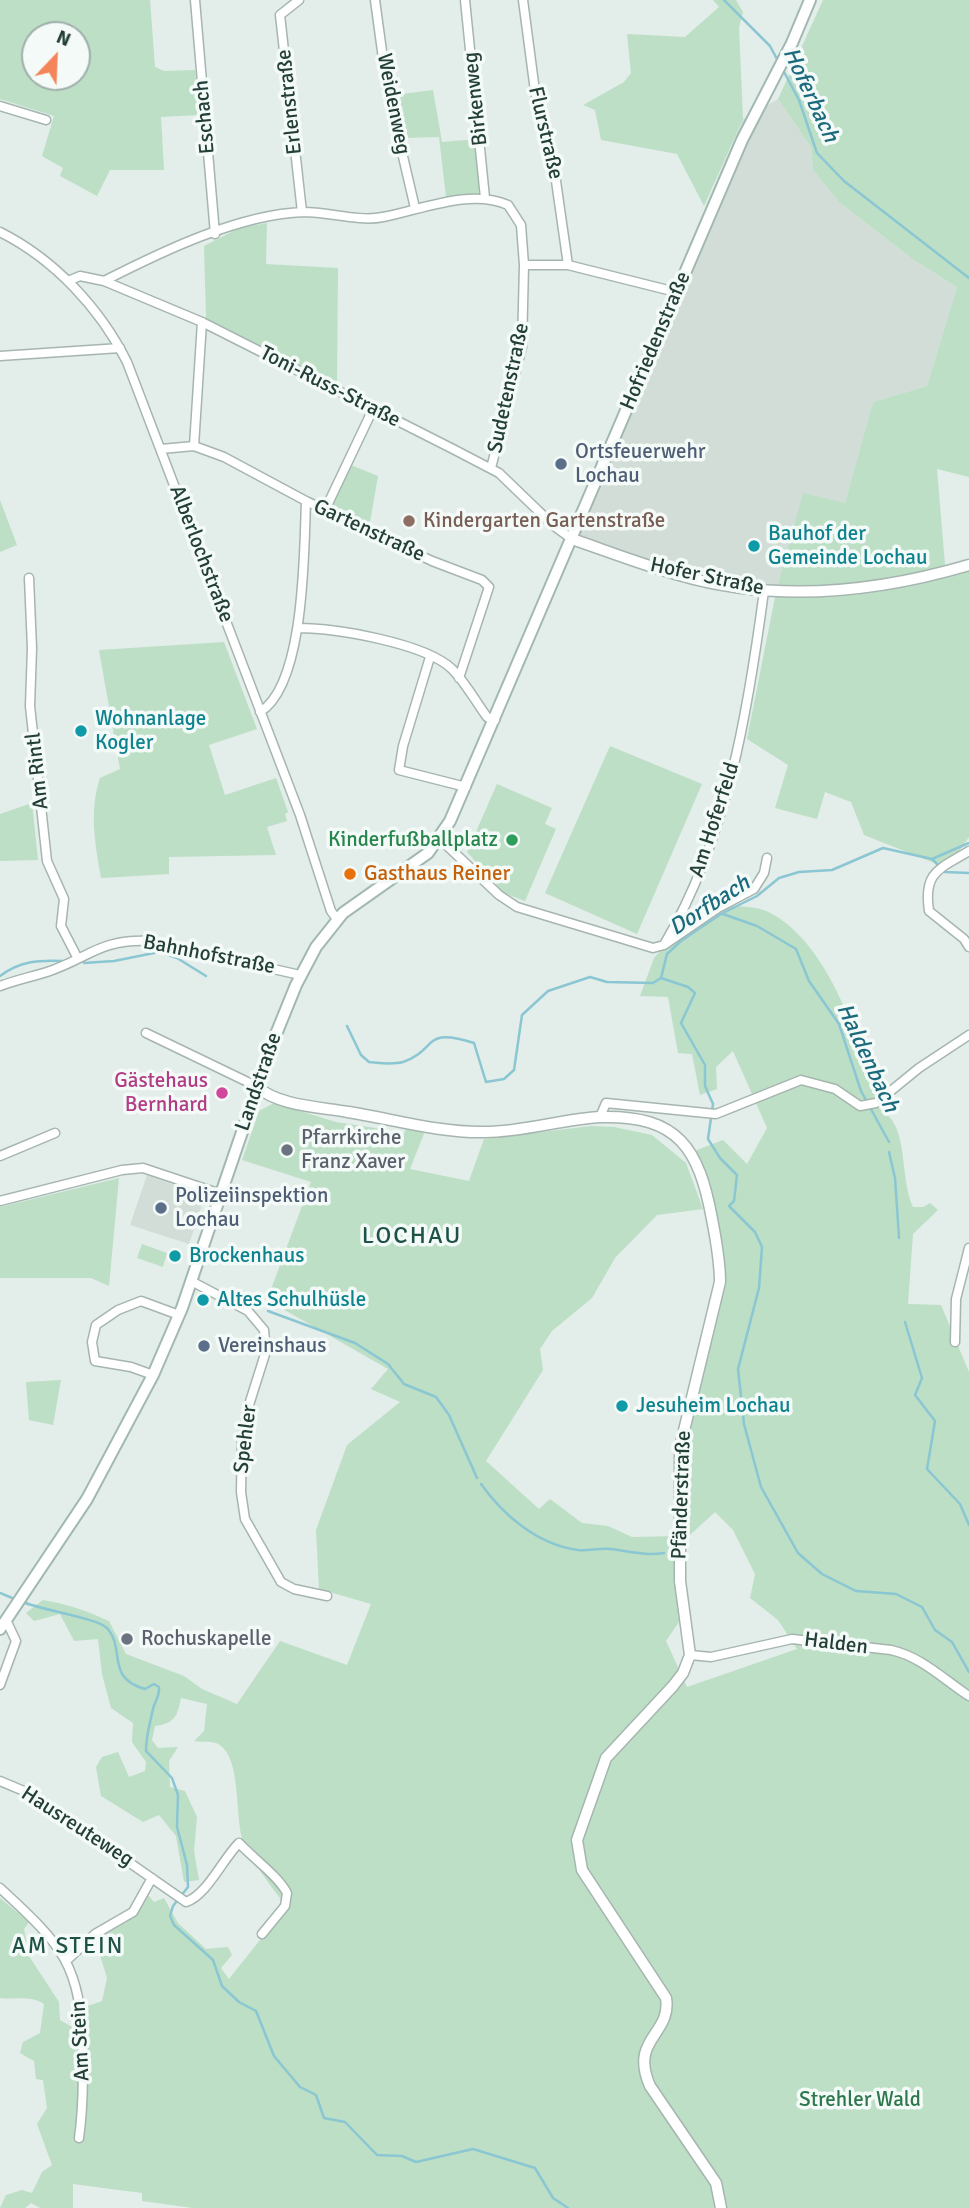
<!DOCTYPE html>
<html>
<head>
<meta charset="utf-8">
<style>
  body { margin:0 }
  #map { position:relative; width:969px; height:2208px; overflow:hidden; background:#e3ede9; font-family:Signika,sans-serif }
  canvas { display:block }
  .north { position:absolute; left:21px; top:21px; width:70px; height:70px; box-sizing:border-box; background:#f4faf7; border:2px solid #a0afab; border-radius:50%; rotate:23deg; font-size:19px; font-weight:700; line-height:28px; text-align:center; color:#233f38 }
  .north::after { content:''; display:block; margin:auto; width:24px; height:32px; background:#f4855b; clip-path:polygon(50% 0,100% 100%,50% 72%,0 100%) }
</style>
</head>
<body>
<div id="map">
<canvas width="969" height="2208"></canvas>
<div class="north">N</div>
</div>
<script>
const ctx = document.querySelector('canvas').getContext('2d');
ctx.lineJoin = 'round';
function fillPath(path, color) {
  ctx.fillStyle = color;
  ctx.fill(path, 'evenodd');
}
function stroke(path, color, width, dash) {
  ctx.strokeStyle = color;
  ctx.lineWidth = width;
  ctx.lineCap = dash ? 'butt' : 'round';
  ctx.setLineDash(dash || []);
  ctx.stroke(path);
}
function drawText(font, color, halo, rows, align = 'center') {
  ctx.font = font + ' Signika,sans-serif';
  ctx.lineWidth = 7;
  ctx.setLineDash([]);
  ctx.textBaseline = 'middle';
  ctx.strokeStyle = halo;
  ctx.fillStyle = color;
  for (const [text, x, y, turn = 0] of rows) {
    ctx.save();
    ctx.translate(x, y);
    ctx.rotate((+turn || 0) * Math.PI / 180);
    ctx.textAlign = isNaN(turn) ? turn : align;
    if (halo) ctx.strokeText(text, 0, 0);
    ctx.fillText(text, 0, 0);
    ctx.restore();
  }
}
fillPath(new Path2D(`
  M778,99L811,147L813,170L840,203L914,260L957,287L927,386L873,402L845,503L776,592L731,587L572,539L612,444L652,333L743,119Z
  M147,1175L205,1196L189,1244L130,1225Z`), '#d2ddd8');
fillPath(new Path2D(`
  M0,0H150L155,67L164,71L195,70L199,115L161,117L164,170H110L97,196L60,176L63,168L42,156L54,116L0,99ZM77,35V77H35V35Z
  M713,0H736L743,12L739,28L743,119L704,206L677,154L601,140L595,110L583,105L624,82L631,73L627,34L685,37L719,7Z
  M823,0H969V477L937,469L945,565L969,564V837L947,868L864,835L851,802L825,792L817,819L775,808L788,765L747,739L776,592L803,493L845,503L873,402L927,386L957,287L914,260L840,203L813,170L811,147L778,99Z
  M433,90L442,142L478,139L481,191L479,195L446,197L439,137L405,138L394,95Z
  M267,223L266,264L338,268L337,384L206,318L204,246L239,228Z
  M351,465L378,476L369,528L335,511L332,505Z
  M0,500L17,545L0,552Z
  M224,642L257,729L209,745L225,795L276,778L288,812L285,814L287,821L267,827L276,855L169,857V874L101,878C95,843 89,812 100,778L120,769L99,650Z
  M610,746L702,784L637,934L545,893Z
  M497,784L552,808L545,824L556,829L525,901L504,893L467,852Z
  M32,803L38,860L0,861V814Z
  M728,905C739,907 755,906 766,911C813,931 849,1006 859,1053L872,1050L888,1086L870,1102C877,1107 887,1113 892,1120C907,1143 901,1181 913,1207H923L930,1203L938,1210L913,1234L908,1304L941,1305L969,1372V2208H193L142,2201V2193L73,2184V2208H40L31,2203L25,2208H0L6,2195L22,2190L32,2193L42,2172L52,2165L37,2124L47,2108L43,2080L36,2079L34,2061L20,2053L23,2042L40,2033L44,2004C30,1995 17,2000 0,1998V1898L29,1922L24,1929L29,1956L59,2002L60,2020L79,2031L85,2007L102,2001L107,1978L95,1939L127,1922L147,1894L154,1902L164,1898L178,1923L206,1949L228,1947L232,1955L221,1968L229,1979L287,1906C276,1895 246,1852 242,1838C235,1813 241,1760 220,1745C213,1740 202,1743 194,1741L204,1731L207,1704L181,1698C177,1717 175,1723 155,1726L152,1740L158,1748L178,1747L169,1761L170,1787L185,1791L197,1817L194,1851L199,1880L184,1882L176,1836L159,1815L143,1822L101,1796L96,1767L102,1757L118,1752L129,1777L145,1771L146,1762L132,1742L133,1723L111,1708L102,1674L98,1639L74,1641L60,1614L34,1621L26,1613L43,1600C67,1604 87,1611 109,1621L126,1654L184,1676L202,1689L237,1704L280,1641L347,1665L371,1604L319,1589L316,1530L347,1445L400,1402L371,1389L388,1369L267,1300L311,1182L242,1160L259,1111L274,1103L336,1122L382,1129V1132L402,1138L407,1127L425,1131L410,1169L469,1181L484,1139L591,1126L614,1127L652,1135L686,1163L703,1209L657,1215L615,1258L592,1298L552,1331L540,1349L543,1370L486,1461L539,1509L550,1499L582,1523L608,1526L632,1537L678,1536L680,1447L720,1261L692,1152L723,1140L747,1164L767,1128L733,1051L716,1067L717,1089L700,1095L692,1054L678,1053L668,997L640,996L654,958L697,911ZM715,1512L733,1530L755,1574L750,1598L778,1620L797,1649L687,1687L666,1641L685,1613L678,1536L691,1534Z
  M119,1178L109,1286L91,1278H0V1207Z
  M142,1244L167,1253L163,1267L137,1258Z
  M61,1380L53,1425L29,1420L26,1382Z`), '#bcdfc6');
stroke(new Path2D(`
  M724,0L770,46L778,61
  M783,70L799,100L817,153L844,181L969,278
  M932,859L945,872L969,873
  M723,914L757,926L796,949L809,981L839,1024L861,1091L889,1142
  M84,963L114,961L159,952L177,958L206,976
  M0,976C20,961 38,960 62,961
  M661,978L688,987L695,993L681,1023L705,1065V1086L713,1104L708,1139L720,1158L737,1175L734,1201L729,1206L755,1232L762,1247L759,1288L738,1369L744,1424L761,1487L798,1553L822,1574L856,1591L896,1594L922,1607L935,1630L952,1642L969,1672
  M347,1026L361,1055L369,1062C380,1063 392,1065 403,1062C438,1050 422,1026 474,1043L486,1082L504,1079L514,1070L522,1015L548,991L590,977L607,982L653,983L661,978L667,954L681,941L721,914L757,896L779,878L799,872L832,870L883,848L932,859L969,843
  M889,1152L895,1178L899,1238
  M268,1311L355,1343L388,1364L404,1384L436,1397L449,1415L477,1478
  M905,1322L922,1378L915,1395L935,1421L927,1469L960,1504L969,1525
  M481,1484C503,1515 538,1545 578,1550C588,1551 600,1548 610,1549C629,1551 645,1556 664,1553
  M0,1593L17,1600
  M23,1602C41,1610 97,1618 107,1628C126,1649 105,1678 145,1689L154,1684L159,1687C160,1697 155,1700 153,1709C150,1724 146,1735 146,1751L172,1778L178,1795L177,1827L187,1865L188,1887L173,1906L170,1916L174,1925L213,1960L222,1986L239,2002L256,2011L274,2056L300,2087L316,2095L324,2118L345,2122L377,2155L402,2156L416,2162L473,2149L535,2168L553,2198L568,2208`), '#8bc6d3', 2.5);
const minor = new Path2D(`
  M195,0L215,234
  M299,0L280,15L302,212
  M375,0L387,88L415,208
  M465,0L485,198
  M523,0L535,91L555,174L568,265
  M0,106L46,120
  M0,232C54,259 100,308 127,362L300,815L331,911L337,919
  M68,281L80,276L104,281L202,322L453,449L499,473L554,526L572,539
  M104,281C161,252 239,214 304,212C329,212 359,222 383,217C421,210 470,188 508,205L521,225L524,265H568L676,292
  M0,356L120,348
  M194,446L202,322
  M161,449L194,446L224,457L306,501L432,561L482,580L489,587L459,678
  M491,468L522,347L524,265
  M325,510L373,409
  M29,578L32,648L30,706L47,861L64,899L61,926L77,957
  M298,628C335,628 425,643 452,669C465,682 476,702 487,717L495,720
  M430,657L403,746L399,770L466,787
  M260,712C305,685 304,551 306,501
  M440,839L499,895L517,907L653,948L664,945L718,908L754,889L764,873L767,858
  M969,851C940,869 923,871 929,911L964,939L969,947
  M665,943C728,836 748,711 764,591
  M0,986C16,980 31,977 47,972C89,958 99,939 149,941L300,975
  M146,1033L256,1086
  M600,1117L606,1103L716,1114L801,1080L835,1089L860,1106L876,1103L919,1068L969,1035
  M0,1156L55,1133
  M0,1201L122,1170L143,1168L221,1194
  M191,1281L248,1311L264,1330L266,1351L248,1408L242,1439L241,1492L245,1519L281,1582L294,1589L327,1596
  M955,1342L956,1299L969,1248
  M153,1375L131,1367L95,1361L92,1342L96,1325L118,1310L141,1301L179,1315
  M690,1655L711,1657L792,1639L891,1650C922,1657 943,1679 969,1696
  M0,1685L16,1641L7,1622
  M0,1781L31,1794L186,1902C207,1895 222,1860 239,1843C254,1859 278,1876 287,1893L285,1906L262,1934
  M0,1888C63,1946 81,1964 83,2053C83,2082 83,2109 79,2138
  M66,1961L95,1934L133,1912L152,1878`);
const tertiary = new Path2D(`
  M572,539C607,551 643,565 679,575C775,603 874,593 969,565
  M256,1086C278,1106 320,1107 348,1112C392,1119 440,1133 485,1132C524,1132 562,1119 601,1117C679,1115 699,1149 712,1219C716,1240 720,1260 720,1282L680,1447V1581L690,1655L683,1673L673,1686L606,1758L577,1840L582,1870L666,1998C672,2035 629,2038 650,2086L716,2183L721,2208`);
const secondary = new Path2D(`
  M0,1629L87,1499L153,1375L182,1308L272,1044L296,985L316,947L343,913L428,853L450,821L742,140L792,43L810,0`);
stroke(minor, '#a6b5b0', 11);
stroke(tertiary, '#a6b5b0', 13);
stroke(secondary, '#a2b9b2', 14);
stroke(minor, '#fff', 8);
stroke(tertiary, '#fff', 10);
stroke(secondary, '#fff', 10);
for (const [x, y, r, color] of [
  [561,464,7,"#5c6f8a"],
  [409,521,7,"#8d6e63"],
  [754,546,7,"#0f9aa8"],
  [81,731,7,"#0f9aa8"],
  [512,840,7,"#2e9e5b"],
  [350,874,7,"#e8710a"],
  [222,1093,7,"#d1479c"],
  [287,1150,7,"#6b7280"],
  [161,1208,7,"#5c6f8a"],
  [175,1256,7,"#0f9aa8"],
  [203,1300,7,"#0f9aa8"],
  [204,1346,7,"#5c6f8a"],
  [622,1406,7,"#0f9aa8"],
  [127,1639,7,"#6b7280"]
]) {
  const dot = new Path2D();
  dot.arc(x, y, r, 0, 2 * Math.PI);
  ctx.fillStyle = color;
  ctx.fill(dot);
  stroke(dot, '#f4faf7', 2.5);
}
drawText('21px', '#233f38', '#f4faf7', [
  ["Birkenweg",476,99,-96],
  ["Erlenstraße",290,102,-96],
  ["Weidenweg",393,104,79],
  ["Eschach",205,117,-95],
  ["Flurstraße",545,133,77],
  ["Hofriedenstraße",656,341,-67],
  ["Toni-Russ-Straße",330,387,27],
  ["Sudetenstraße",509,388,-78],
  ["Gartenstraße",369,531,25],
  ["Alberlochstraße",201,554,69],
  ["Hofer Straße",707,577,12],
  ["Am Rintl",38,771,-96],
  ["Am Hoferfeld",715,820,-72],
  ["Bahnhofstraße",209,955,11],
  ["Landstraße",259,1082,-71],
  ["Spehler",246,1439,-83],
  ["Pfänderstraße",682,1495,-88],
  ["Halden",836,1644,7],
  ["Hausreuteweg",77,1827,33],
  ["Am Stein",81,2041,-93]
]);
drawText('21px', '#4e5e75', '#f4faf7', [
  ["Ortsfeuerwehr",575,452],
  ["Lochau",575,476],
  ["Polizeiinspektion",175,1196],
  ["Lochau",175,1220],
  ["Vereinshaus",218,1346]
], 'left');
drawText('21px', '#785e54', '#f4faf7', [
  ["Kindergarten Gartenstraße",423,521]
], 'left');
drawText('21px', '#0d838f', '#f4faf7', [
  ["Bauhof der",768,534],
  ["Gemeinde Lochau",768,558],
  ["Wohnanlage",95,719],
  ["Kogler",95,743],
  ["Brockenhaus",189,1256],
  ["Altes Schulhüsle",217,1300],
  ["Jesuheim Lochau",636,1406]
], 'left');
drawText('21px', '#27864d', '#f4faf7', [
  ["Kinderfußballplatz",498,840]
], 'right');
drawText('21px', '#c56008', '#f4faf7', [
  ["Gasthaus Reiner",364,874]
], 'left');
drawText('21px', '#b23c85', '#f4faf7', [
  ["Gästehaus",208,1081],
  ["Bernhard",208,1105]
], 'right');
drawText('21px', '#5b616d', '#f4faf7', [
  ["Pfarrkirche",301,1138],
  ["Franz Xaver",301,1162],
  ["Rochuskapelle",141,1639]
], 'left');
drawText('21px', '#2c774b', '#f4faf7', [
  ["Strehler Wald",860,2100]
]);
drawText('italic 23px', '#1b6a7d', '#f4faf7', [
  ["Hoferbach",810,95,65],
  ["Dorfbach",710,906,-33],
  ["Haldenbach",867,1058,65]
]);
ctx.letterSpacing = '2px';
drawText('23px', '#1e5247', '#f4faf7', [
  ["AM STEIN",68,1947]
]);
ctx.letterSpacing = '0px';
ctx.letterSpacing = '2px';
drawText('24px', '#1e5247', '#f4faf7', [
  ["LOCHAU",412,1237]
]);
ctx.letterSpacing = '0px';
</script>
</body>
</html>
